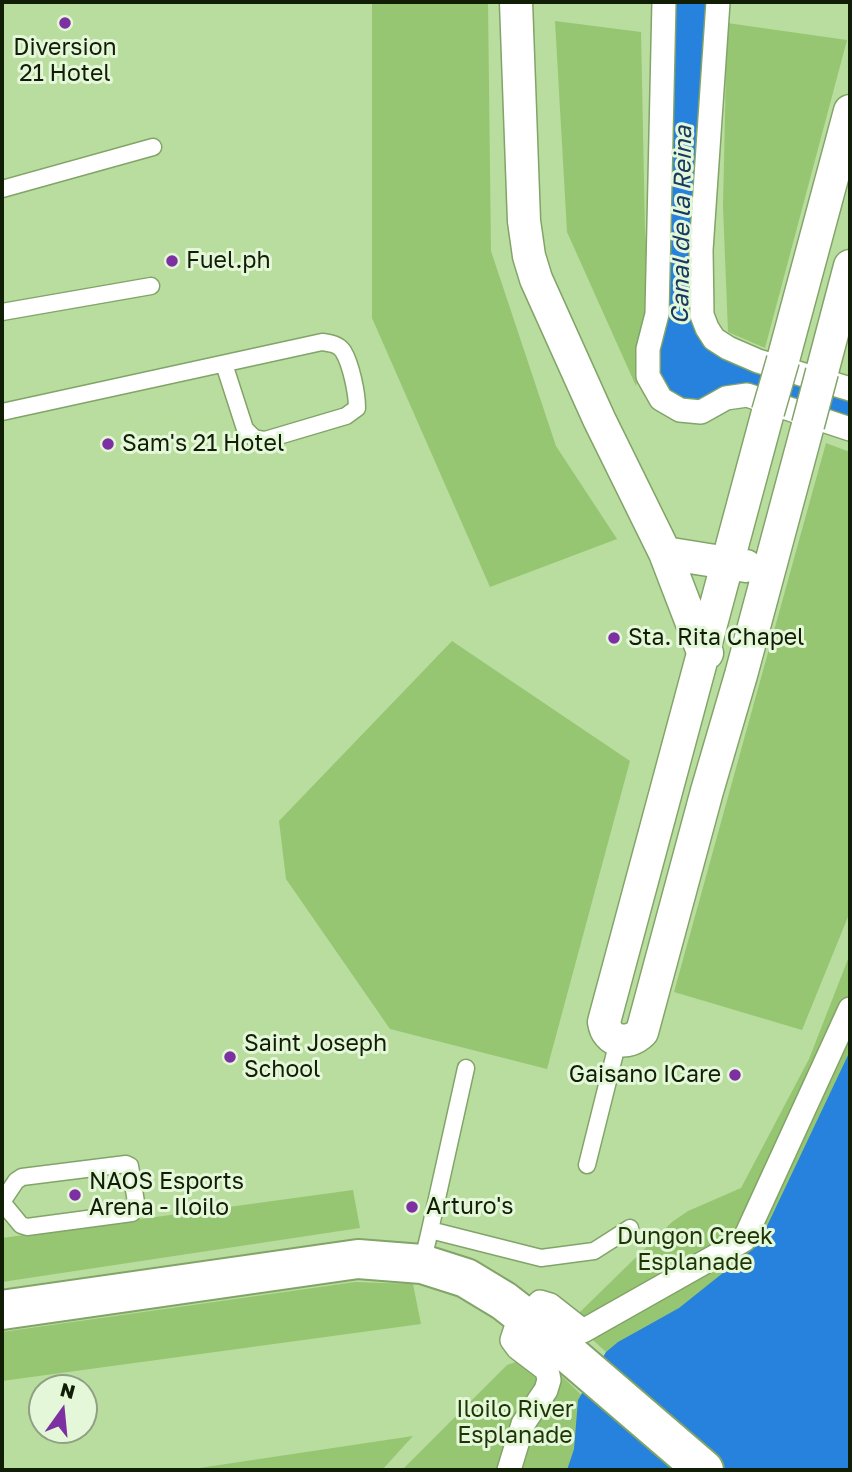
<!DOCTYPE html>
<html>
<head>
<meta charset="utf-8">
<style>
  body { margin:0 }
  #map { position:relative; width:852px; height:1472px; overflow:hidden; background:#b8dd9e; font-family:"Golos Text",sans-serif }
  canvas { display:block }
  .frame { position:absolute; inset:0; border:4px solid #111e06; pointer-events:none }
  .north { position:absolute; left:28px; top:1374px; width:70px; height:70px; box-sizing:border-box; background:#e4f7d8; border:2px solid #90a084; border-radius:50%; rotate:15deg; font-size:19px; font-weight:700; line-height:28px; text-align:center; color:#111e06 }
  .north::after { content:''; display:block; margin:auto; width:24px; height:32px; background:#7d30a2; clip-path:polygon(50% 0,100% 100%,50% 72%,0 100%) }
</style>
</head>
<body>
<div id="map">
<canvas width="852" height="1472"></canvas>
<div class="frame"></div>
<div class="north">N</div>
</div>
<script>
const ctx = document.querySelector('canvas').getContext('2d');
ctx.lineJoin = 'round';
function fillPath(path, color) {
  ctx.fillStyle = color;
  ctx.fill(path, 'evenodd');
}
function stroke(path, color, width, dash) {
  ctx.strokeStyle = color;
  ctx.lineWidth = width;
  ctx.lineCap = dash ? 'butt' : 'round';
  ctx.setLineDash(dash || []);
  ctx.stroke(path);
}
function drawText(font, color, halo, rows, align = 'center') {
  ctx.font = font + ' "Golos Text",sans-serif';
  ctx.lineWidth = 6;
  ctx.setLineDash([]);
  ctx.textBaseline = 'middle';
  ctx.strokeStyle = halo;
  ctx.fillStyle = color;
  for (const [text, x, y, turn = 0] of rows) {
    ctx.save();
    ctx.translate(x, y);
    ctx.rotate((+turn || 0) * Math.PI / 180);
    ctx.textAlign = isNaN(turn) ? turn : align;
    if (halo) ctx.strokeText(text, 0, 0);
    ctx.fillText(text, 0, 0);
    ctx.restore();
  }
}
fillPath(new Path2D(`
  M372,2H488L491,251L556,446L617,539L490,587L372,318Z
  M555,21L641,32L645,231L651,300L636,386L567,232Z
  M727,23L847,40L765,348L728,332L723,206Z
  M826,443L850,452V912L802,1030L674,992Z
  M452,641L630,761L547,1069L390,1029L286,879L279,821Z
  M850,954V1176L830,1239L606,1352L583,1331L579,1313L672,1222L688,1211L741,1188L809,1059Z
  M353,1190L360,1228L2,1282V1238Z
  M355,1282L413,1284L421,1324L2,1381V1332Z
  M539,1354L628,1440L609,1470H402L507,1365Z
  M413,1436L382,1470H186Z`), '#97c672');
fillPath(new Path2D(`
  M664,2H718L707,328L850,389V429L747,395L680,410L648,376Z
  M850,1051V1470H567L574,1449L578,1400L606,1352L618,1342L679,1308L758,1245Z`), '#2782dd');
const service = new Path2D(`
  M2,189L153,147
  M2,312L151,286
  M2,412L322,342C330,343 338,344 343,351C351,364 357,393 357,408L346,416L265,440L254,438L245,429L224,364
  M126,1164L130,1166L137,1208L132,1213L27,1227L21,1225L2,1202L16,1181L22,1177Z
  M587,1165L618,1041
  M430,1230L466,1068
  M422,1264L430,1230L541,1258L594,1251L630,1228`);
const pedestrian = new Path2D(`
  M664,2L657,314L648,349V376L661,399L680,410L701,412L726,398L747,395L850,429
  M718,2L701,250L702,315L707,328L714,339L728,348L758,361L850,389
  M509,1470L523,1424L546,1390L549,1380L547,1370L518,1348L512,1340L516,1328L540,1302L550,1305L583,1331L744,1240L850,1009`);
const minor = new Path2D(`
  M516,2L524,221L529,256L536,279L599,419L665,553L703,652L707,653
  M783,360L850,111
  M822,372L850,266
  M768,412L604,1022C607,1043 628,1046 642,1032L707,791L741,675L808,425
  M665,553L746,566`);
const secondary = new Path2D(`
  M2,1310L358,1259L422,1264L466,1278L504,1301L540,1329L704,1470`);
stroke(service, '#82a468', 19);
stroke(pedestrian, '#82a468', 26);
stroke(minor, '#82a468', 35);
stroke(secondary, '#82a468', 42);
stroke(service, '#fff', 16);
stroke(pedestrian, '#fff', 23);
stroke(minor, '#fff', 32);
stroke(secondary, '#fff', 38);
const minorBridge = new Path2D(`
  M768,412L783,360
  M808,425L822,372`);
stroke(minorBridge, '#82a468', 35, []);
stroke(minorBridge, '#fff', 32);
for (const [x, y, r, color] of [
  [65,23,7,"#7d30a2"],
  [172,261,7,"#7d30a2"],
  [108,444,7,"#7d30a2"],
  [614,638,7,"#7d30a2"],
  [230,1057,7,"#7d30a2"],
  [735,1075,7,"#7d30a2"],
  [75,1195,7,"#7d30a2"],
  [412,1207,7,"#7d30a2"]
]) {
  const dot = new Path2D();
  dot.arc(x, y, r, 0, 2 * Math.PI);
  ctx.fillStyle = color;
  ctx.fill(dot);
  stroke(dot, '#e4f7d8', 2.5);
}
drawText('23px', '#111e06', '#e4f7d8', [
  ["Diversion",65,48,"center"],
  ["21 Hotel",65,74,"center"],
  ["Fuel.ph",186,261],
  ["Sam's 21 Hotel",122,444],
  ["Sta. Rita Chapel",628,638],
  ["Saint Joseph",244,1044],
  ["School",244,1070],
  ["Gaisano ICare",721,1075,"right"],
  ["NAOS Esports",89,1182],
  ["Arena - Iloilo",89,1208],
  ["Arturo's",426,1207]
], 'left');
drawText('23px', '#1d3405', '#e4f7d8', [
  ["Dungon Creek",695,1237],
  ["Esplanade",695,1263],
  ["Iloilo River",515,1410],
  ["Esplanade",515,1436]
]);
drawText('italic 24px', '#183a60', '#e4f7d8', [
  ["Canal de la Reina",682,225,-89]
]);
</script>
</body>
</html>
